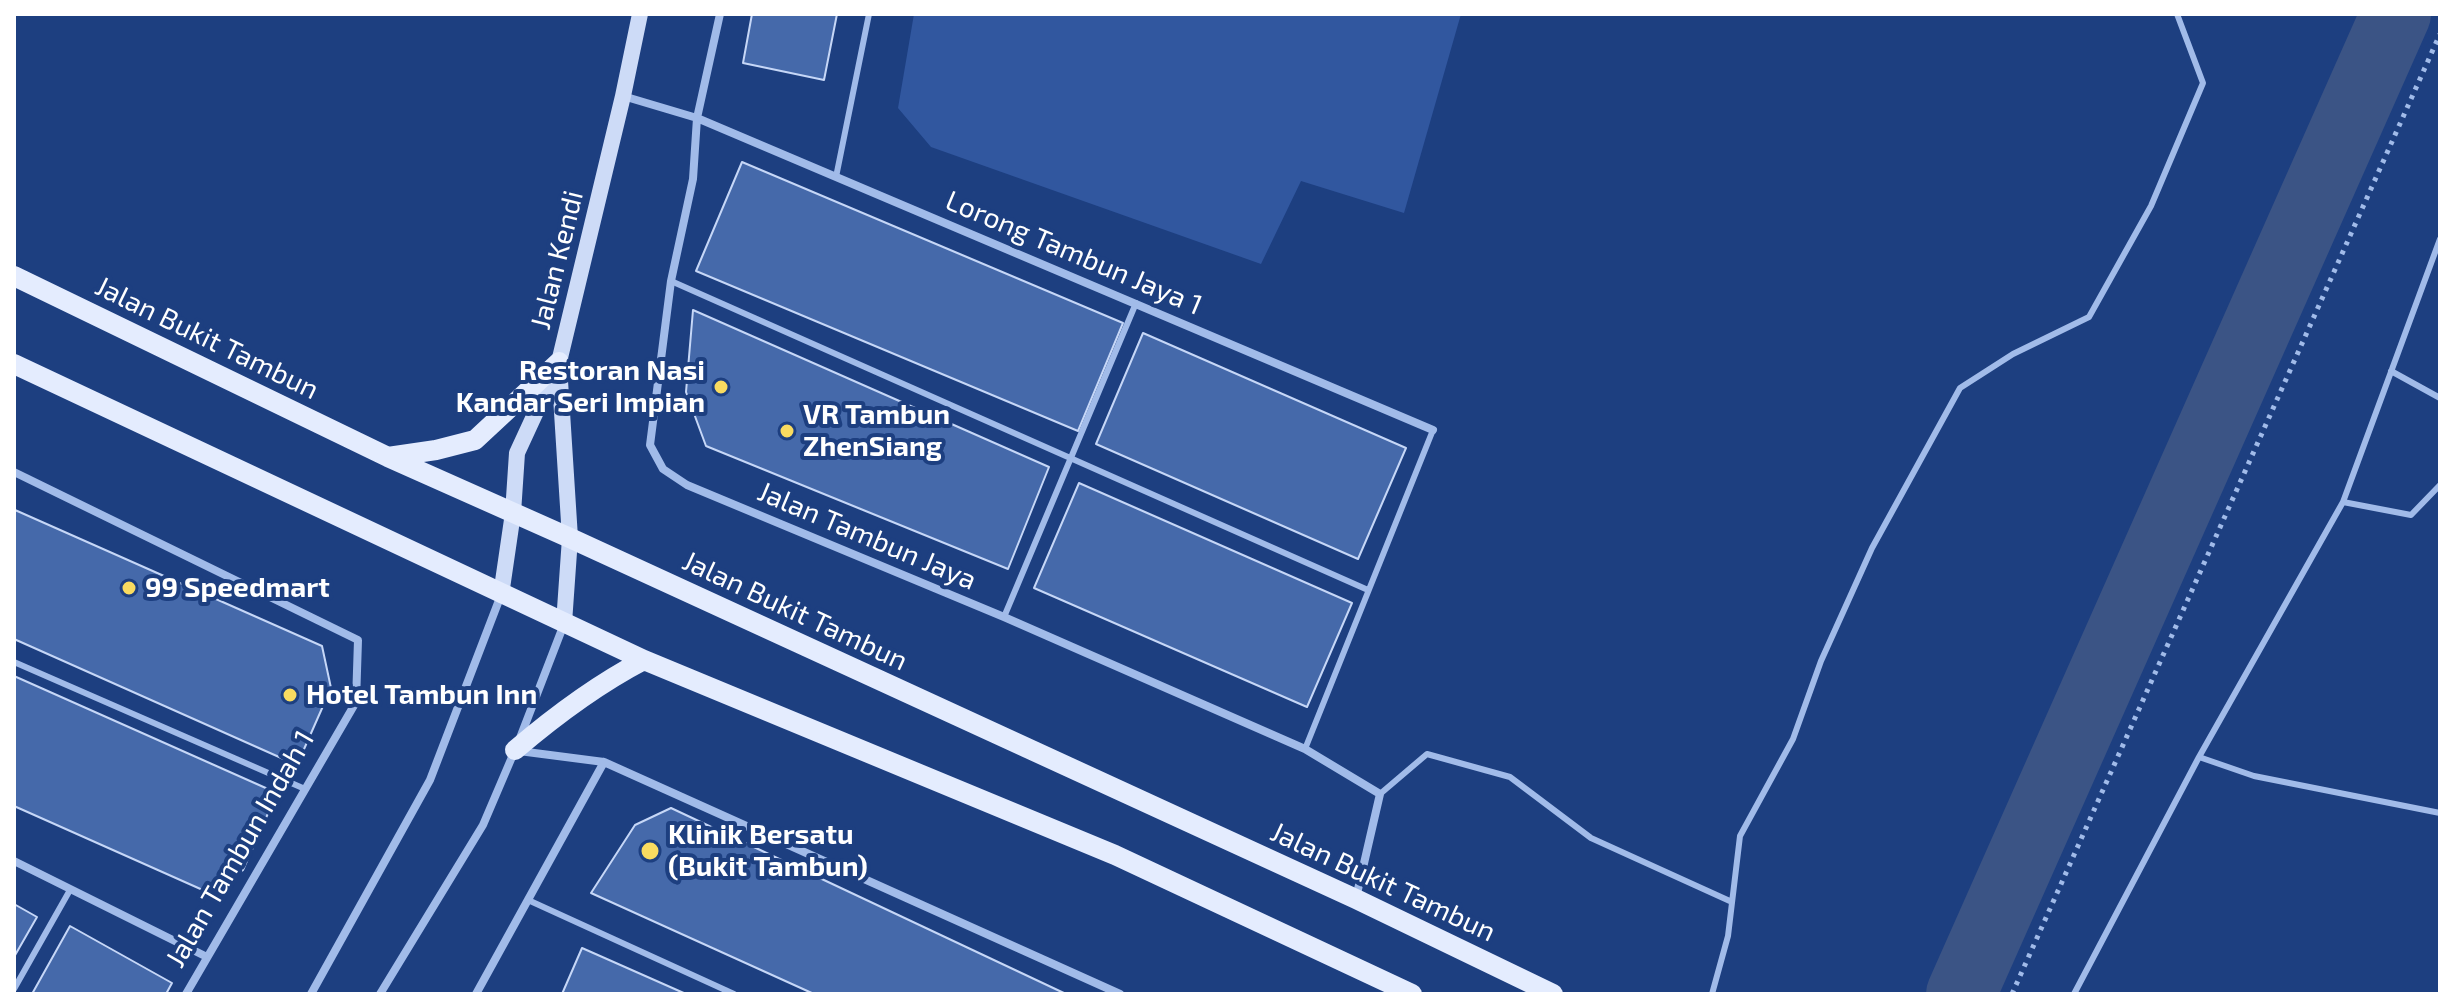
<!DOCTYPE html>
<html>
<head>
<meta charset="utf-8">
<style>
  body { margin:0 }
  #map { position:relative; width:2454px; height:1008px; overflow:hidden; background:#1d3f80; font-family:"Exo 2",sans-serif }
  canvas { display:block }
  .frame { position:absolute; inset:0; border:16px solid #fff; pointer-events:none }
</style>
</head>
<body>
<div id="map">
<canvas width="2454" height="1008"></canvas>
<div class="frame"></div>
</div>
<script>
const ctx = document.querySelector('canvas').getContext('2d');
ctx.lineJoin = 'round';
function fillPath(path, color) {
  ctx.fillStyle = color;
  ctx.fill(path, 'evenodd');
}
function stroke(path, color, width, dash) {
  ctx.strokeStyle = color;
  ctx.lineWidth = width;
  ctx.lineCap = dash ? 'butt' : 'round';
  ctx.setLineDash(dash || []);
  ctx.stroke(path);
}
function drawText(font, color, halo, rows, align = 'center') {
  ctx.font = font + ' "Exo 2",sans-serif';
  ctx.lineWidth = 8;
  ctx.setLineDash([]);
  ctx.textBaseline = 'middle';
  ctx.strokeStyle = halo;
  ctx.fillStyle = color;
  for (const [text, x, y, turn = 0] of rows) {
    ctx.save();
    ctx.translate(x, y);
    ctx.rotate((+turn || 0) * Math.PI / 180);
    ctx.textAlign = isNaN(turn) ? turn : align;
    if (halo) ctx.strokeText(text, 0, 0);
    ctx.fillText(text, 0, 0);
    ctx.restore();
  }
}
fillPath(new Path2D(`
  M914,14H1461L1404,213L1301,181L1261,264L931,147L898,108Z`), '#31579f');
stroke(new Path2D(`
  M1961,994L2396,14`), '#3b5485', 70);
const building = new Path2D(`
  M752,14H837L824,80L743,63Z
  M742,162L1123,323L1078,431L696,271Z
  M693,310L1049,467L1008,569L706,446L686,392Z
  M1143,333L1406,448L1358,559L1096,444Z
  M1079,483L1352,603L1307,707L1034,588Z
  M15,510L322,646L331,688L297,765L14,639Z
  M14,676L277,793L243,870L205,891L14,806Z
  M671,808L1066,994H814L591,893L635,825Z
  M14,904L37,917L14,957Z
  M70,926L172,983L166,994H32Z
  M582,948L686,994H562Z`);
fillPath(building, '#4569aa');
stroke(building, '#c6d7f7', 2);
stroke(new Path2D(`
  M2012,994L2440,34`), '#a1bbe9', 5, [4, 6]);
stroke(new Path2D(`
  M836,177L869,14
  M671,281L1368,590
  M2391,371L2440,398
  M2343,502L2411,515L2440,485
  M1004,617L1136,303
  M14,662L305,789
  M1305,749L1433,430
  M2199,757L2254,776L2440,813
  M1380,794L1427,754L1510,777L1591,838L1732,902
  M528,900L734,994
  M14,989L70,890
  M1712,994L1728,936L1740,836L1793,739L1821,661L1872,548L1960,388L2013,354L2089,317L2151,206L2203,83L2177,14
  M2074,994L2199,757L2343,502L2440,239`), '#a1bbe9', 6);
stroke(new Path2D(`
  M720,14L697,118L693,179L671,281L650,445L663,469L687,485L1004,617L1305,749L1380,794L1356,898
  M623,96L697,118L1433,430
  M14,472L358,640L356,702L186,994
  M520,738L564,624
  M519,751L604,762L1120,994
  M14,861L207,957
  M311,994L430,780L501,595
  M380,994L483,825L515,750
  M476,994L604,762`), '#a1bbe9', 8);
stroke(new Path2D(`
  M559,365L570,538L564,623
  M501,595L513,513L517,453L559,362L623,96L640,14`), '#cddbf7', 16);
stroke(new Path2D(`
  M14,276L388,457L570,538L1356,899L1553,994
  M14,364L644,660L1115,855L1412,994
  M388,457L436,450L475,440L559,362
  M515,750C556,715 596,685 644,660`), '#e4ecfe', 20);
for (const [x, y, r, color] of [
  [721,387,8,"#f9db60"],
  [787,431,8,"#f9db60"],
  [129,588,8,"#f9db60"],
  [290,695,8,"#f9db60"],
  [650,851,10,"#f9db60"]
]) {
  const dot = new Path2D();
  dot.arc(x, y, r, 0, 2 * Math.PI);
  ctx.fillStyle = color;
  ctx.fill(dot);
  stroke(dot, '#1d3f80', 3);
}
drawText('28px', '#fff', '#1d3f80', [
  ["Lorong Tambun Jaya 1",1074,253,23],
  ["Jalan Kendi",557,260,-76],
  ["Jalan Bukit Tambun",207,338,26],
  ["Jalan Tambun Jaya",867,536,23],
  ["Jalan Bukit Tambun",795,611,25],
  ["Jalan Tambun Indah 1",240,849,-60],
  ["Jalan Bukit Tambun",1383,882,25]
]);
drawText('bold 28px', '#fff', '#1d3f80', [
  ["Restoran Nasi",705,371,"right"],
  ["Kandar Seri Impian",705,403,"right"],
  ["VR Tambun",803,415],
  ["ZhenSiang",803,447],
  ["99 Speedmart",145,588],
  ["Hotel Tambun Inn",306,695],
  ["Klinik Bersatu",668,835],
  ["(Bukit Tambun)",668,867]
], 'left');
</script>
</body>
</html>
